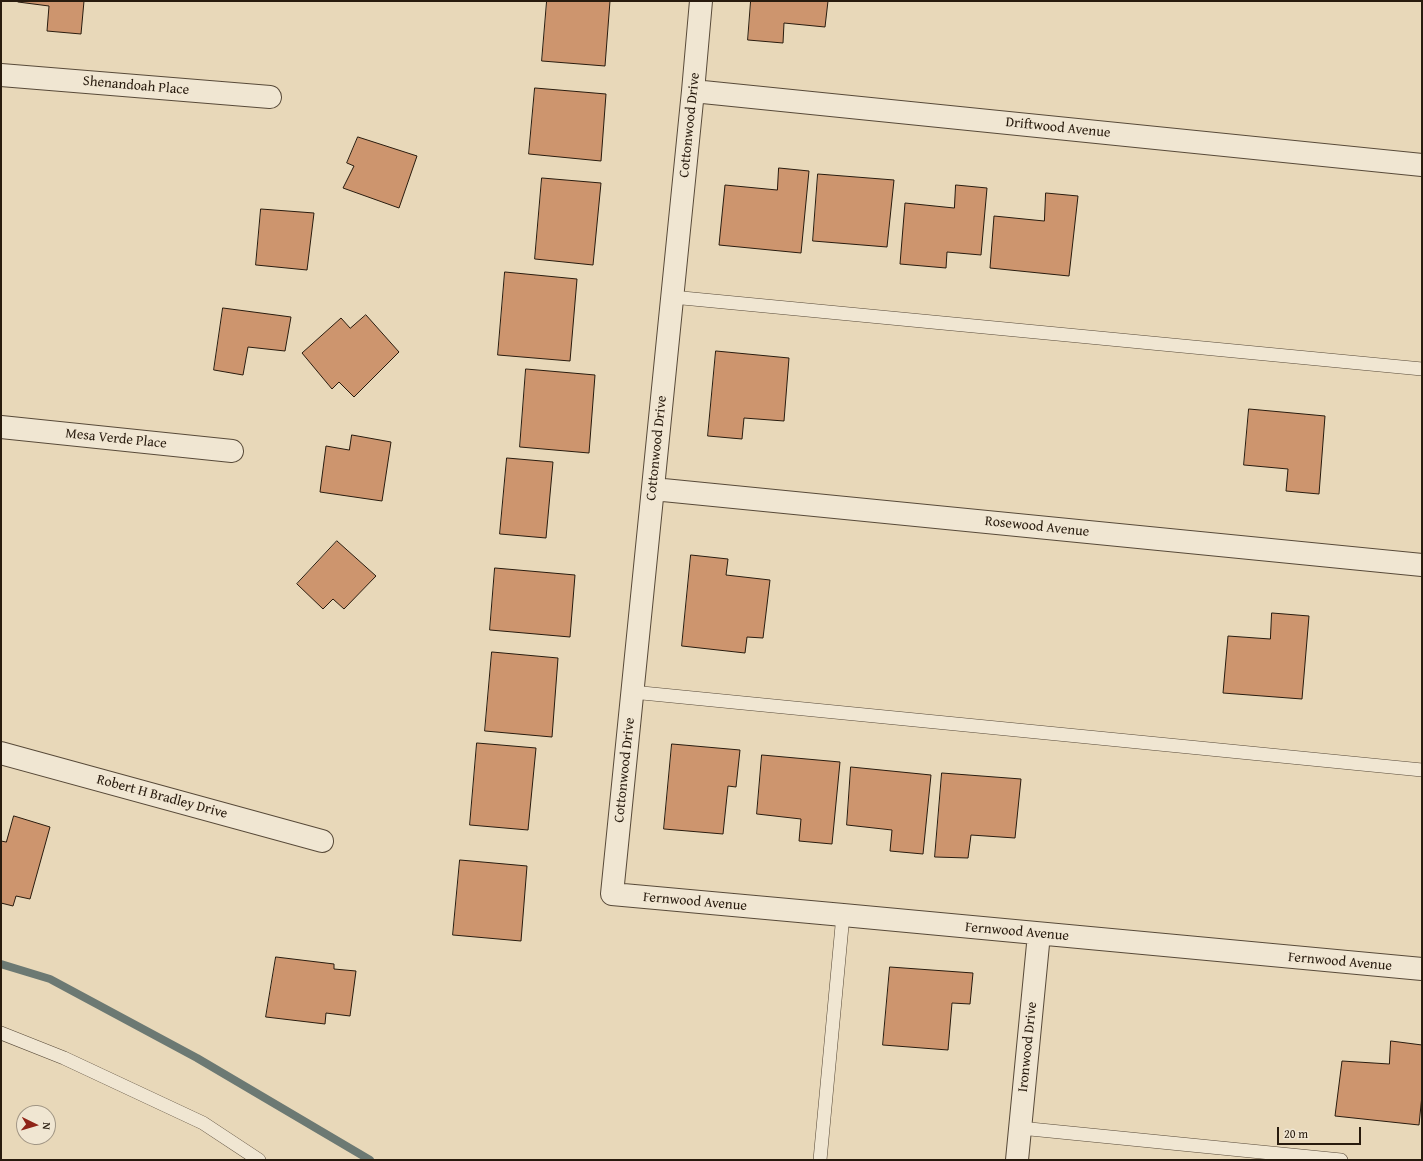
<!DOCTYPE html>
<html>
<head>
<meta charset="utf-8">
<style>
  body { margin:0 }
  #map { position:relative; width:1423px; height:1161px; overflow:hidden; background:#e8d8b9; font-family:"Gentium Book Plus",serif }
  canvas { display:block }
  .frame { position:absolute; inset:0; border:2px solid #281b0e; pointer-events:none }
  .north { position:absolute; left:16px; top:1105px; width:40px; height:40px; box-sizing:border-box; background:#f0e6d2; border:1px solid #a09584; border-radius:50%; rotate:95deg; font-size:11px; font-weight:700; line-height:16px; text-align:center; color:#281b0e }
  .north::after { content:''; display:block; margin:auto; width:14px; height:18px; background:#8f2418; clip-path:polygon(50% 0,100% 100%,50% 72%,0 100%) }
  .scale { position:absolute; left:1277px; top:1127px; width:84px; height:18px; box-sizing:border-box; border:2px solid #281b0e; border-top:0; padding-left:5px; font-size:12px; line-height:14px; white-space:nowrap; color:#281b0e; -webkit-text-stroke:3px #f0e6d2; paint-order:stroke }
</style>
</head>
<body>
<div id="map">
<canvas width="1423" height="1161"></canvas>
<div class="frame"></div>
<div class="north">N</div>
<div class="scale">20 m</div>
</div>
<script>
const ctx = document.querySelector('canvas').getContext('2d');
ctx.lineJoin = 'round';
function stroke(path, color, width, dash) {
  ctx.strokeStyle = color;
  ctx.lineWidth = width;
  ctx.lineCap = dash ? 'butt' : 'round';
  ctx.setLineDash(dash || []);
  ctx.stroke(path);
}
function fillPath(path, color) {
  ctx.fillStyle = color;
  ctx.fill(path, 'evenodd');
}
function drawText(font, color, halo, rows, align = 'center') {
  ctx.font = font + ' "Gentium Book Plus",serif';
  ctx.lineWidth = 3;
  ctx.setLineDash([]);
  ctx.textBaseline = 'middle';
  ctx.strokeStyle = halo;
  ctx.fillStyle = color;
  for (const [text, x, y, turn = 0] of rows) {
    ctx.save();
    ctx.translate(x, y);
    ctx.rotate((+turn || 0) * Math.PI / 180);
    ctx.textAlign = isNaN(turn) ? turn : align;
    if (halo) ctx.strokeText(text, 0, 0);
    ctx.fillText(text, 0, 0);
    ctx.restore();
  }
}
stroke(new Path2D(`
  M1,964L50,979L197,1058L370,1160`), '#6c7973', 8);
const building = new Path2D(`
  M18,1H84L81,34L47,31L49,6L18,2Z
  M547,1H610L605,66L542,61Z
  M751,1H828L825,27L784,23L783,43L748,40Z
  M535,88L606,94L601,161L529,154Z
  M358,137L417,156L399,208L343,188L354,166L347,163Z
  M779,168L809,171L801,253L719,245L725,185L777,190Z
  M818,174L894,180L887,247L813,241Z
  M542,178L601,183L593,265L535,259Z
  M956,185L987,188L981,255L947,252L946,268L900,264L905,203L954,208Z
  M1046,193L1078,196L1069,276L990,268L994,216L1044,221Z
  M261,209L314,213L307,270L256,265Z
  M505,272L577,279L570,361L498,355Z
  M223,308L291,317L285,351L248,347L243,375L214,370Z
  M366,315L399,352L354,397L339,382L332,389L302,353L341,318L350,328Z
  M716,351L789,358L784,421L744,418L742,439L708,436Z
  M526,369L595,375L589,453L520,447Z
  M1249,409L1325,416L1319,494L1286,491L1288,469L1244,465Z
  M352,435L391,442L382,501L320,492L326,446L349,450Z
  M507,458L553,462L546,538L500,534Z
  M337,541L376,576L344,609L333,599L323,609L297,584Z
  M691,555L728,559L726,575L770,580L763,638L747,637L745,653L682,646Z
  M495,568L575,575L570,637L490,630Z
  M1272,613L1309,616L1302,699L1223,693L1228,636L1270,639Z
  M492,652L558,658L552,737L485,731Z
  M477,743L536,748L528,830L470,825Z
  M672,744L740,750L736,787L728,786L723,834L664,829Z
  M762,755L840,762L832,844L799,841L801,819L757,814Z
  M851,767L931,775L923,854L890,851L892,830L847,825Z
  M942,773L1021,779L1015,838L971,835L968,858L935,857Z
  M14,816L50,827L30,899L16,896L13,906L1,903V841L6,842Z
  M460,860L527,866L521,941L453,935Z
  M276,957L334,964V969L356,971L350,1016L326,1013L325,1024L266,1017Z
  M890,967L973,973L970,1004L952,1003L948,1050L883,1045Z
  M1391,1041L1422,1045V1095L1419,1125L1335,1116L1342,1061L1389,1064Z`);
fillPath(building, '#cd956e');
stroke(building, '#281b0e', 1);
const lane = new Path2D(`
  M672,297L1422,369
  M632,692L1422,770
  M1,1033L64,1058L203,1123L259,1160
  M1020,1128L1341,1160
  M820,1160L843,915`);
const street = new Path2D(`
  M701,1L693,91L612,894L843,915L1422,969
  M1,75L270,97
  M693,91L1422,165
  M1,427L232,451
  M653,489L1422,565
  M1,753L322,841
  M1017,1160L1039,934`);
stroke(lane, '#584a39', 14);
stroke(street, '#584a39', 24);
stroke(lane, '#f0e6d2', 13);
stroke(street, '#f0e6d2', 22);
drawText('14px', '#281b0e', '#f0e6d2', [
  ["Shenandoah Place",136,86,5],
  ["Cottonwood Drive",690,125,-84],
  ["Driftwood Avenue",1058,128,6],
  ["Mesa Verde Place",116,439,6],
  ["Cottonwood Drive",657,448,-84],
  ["Rosewood Avenue",1037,527,6],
  ["Cottonwood Drive",625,770,-84],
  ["Robert H Bradley Drive",162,797,15],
  ["Fernwood Avenue",695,902,5],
  ["Fernwood Avenue",1017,932,5],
  ["Fernwood Avenue",1340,962,5],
  ["Ironwood Drive",1028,1047,-84]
]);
</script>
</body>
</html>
